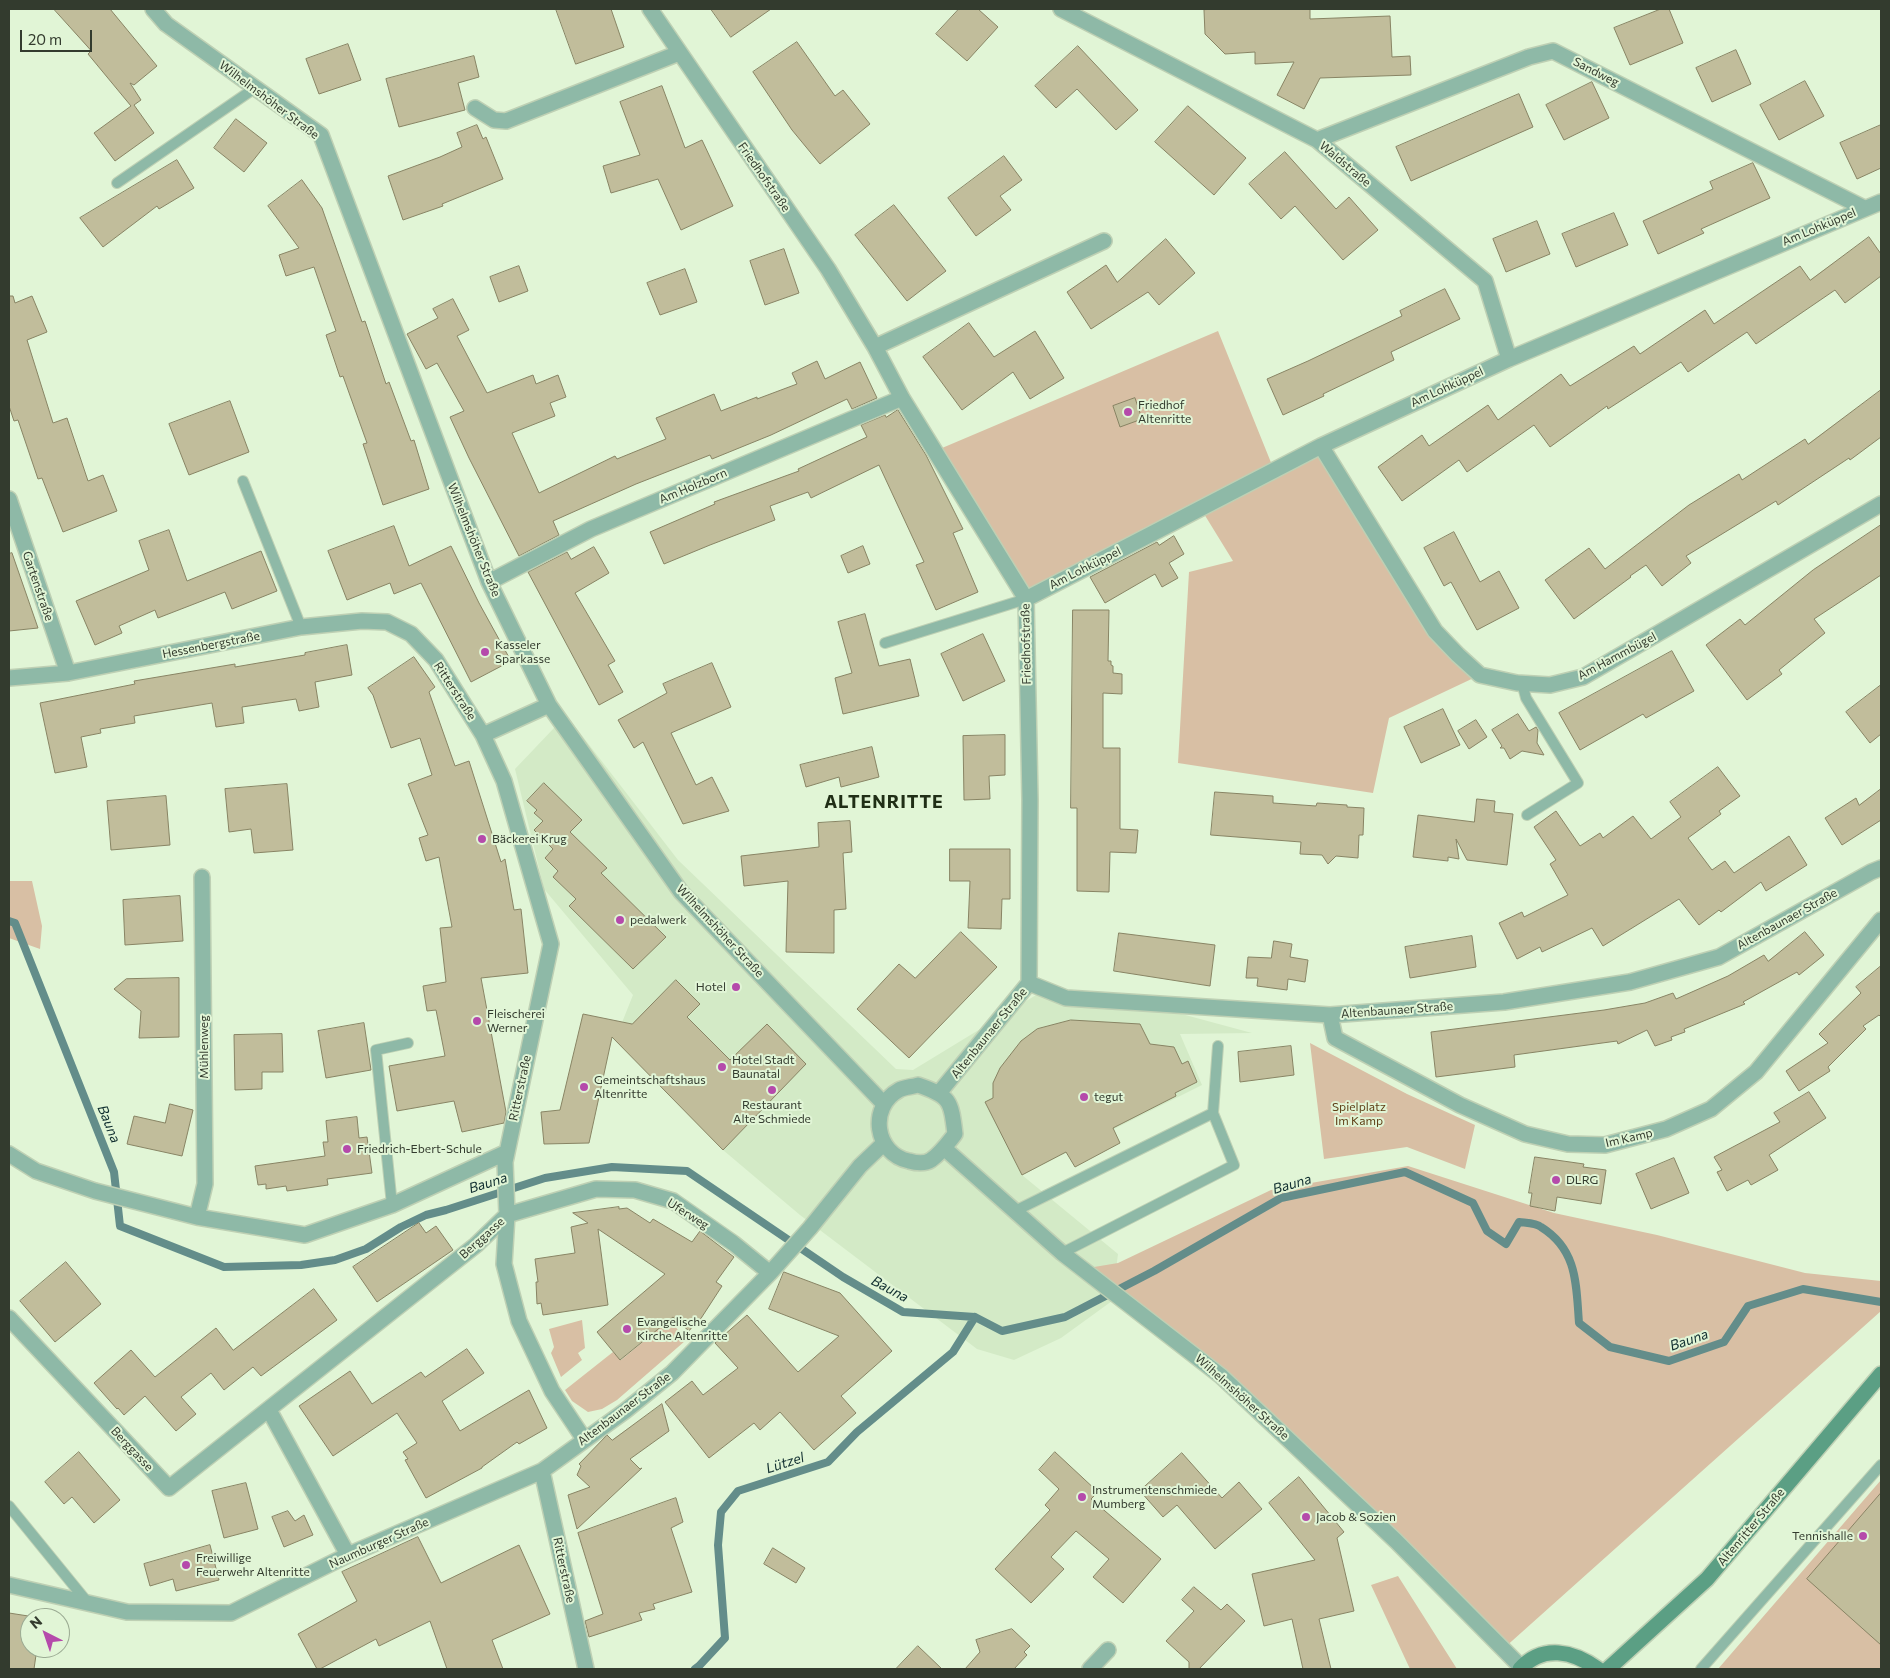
<!DOCTYPE html>
<html>
<head>
<meta charset="utf-8">
<style>
  body { margin:0 }
  #map { position:relative; width:1890px; height:1678px; overflow:hidden; background:#e1f5d6; font-family:Commissioner,sans-serif }
  canvas { display:block }
  .frame { position:absolute; inset:0; border:10px solid #333b2e; pointer-events:none }
  .north { position:absolute; left:20px; top:1608px; width:50px; height:50px; box-sizing:border-box; background:#e1f5d6; border:1px solid #9bab93; border-radius:50%; rotate:319deg; font-size:14px; font-weight:700; line-height:20px; text-align:center; color:#333b2e }
  .north::after { content:''; display:block; margin:auto; width:18px; height:22px; background:#b54aab; clip-path:polygon(50% 0,100% 100%,50% 72%,0 100%) }
  .scale { position:absolute; left:20px; top:30px; width:72px; height:22px; box-sizing:border-box; border:2px solid #333b2e; border-top:0; padding-left:6px; font-size:15px; line-height:18px; white-space:nowrap; color:#333b2e; -webkit-text-stroke:4px #e1f5d6; paint-order:stroke }
</style>
</head>
<body>
<div id="map">
<canvas width="1890" height="1678"></canvas>
<div class="frame"></div>
<div class="north">N</div>
<div class="scale">20 m</div>
</div>
<script>
const ctx = document.querySelector('canvas').getContext('2d');
ctx.lineJoin = 'round';
function fillPath(path, color) {
  ctx.fillStyle = color;
  ctx.fill(path, 'evenodd');
}
function stroke(path, color, width, dash) {
  ctx.strokeStyle = color;
  ctx.lineWidth = width;
  ctx.lineCap = dash ? 'butt' : 'round';
  ctx.setLineDash(dash || []);
  ctx.stroke(path);
}
function drawText(font, color, halo, rows, align = 'center') {
  ctx.font = font + ' Commissioner,sans-serif';
  ctx.lineWidth = 4;
  ctx.setLineDash([]);
  ctx.textBaseline = 'middle';
  ctx.strokeStyle = halo;
  ctx.fillStyle = color;
  for (const [text, x, y, turn = 0] of rows) {
    ctx.save();
    ctx.translate(x, y);
    ctx.rotate((+turn || 0) * Math.PI / 180);
    ctx.textAlign = isNaN(turn) ? turn : align;
    if (halo) ctx.strokeText(text, 0, 0);
    ctx.fillText(text, 0, 0);
    ctx.restore();
  }
}
fillPath(new Path2D(`
  M570,720L678,860L896,1069L913,1070L1041,992L1152,1006L1252,1033L1180,1034L1202,1085L1022,1175L1118,1254L1112,1301L1061,1338L1014,1360L977,1349L800,1215L723,1150L615,1040L633,995L544,889L515,769L554,728Z`), '#d3eac6');
fillPath(new Path2D(`
  M1218,331L1274,470L1321,446L1435,631L1480,675L1389,718L1373,793L1178,763L1189,572L1233,561L1201,509L1026,599L935,451Z
  M9,881H32L42,926L40,949L9,938Z
  M1310,1043L1407,1094L1475,1125L1465,1169L1407,1147L1324,1159Z
  M1408,1166L1554,1213L1657,1235L1805,1273L1881,1281V1311L1503,1649L1221,1376L1082,1269L1118,1263L1271,1190Z
  M668,1315L685,1341L617,1400L602,1409L588,1412L572,1401L565,1390L613,1352L621,1360L655,1332L650,1326Z
  M582,1320L585,1348L578,1353L582,1360L561,1377L551,1353L554,1347L549,1329Z
  M1881,1480V1669H1718Z
  M1398,1576L1457,1669H1410L1371,1585Z`), '#d8bfa4');
stroke(new Path2D(`
  M9,921L15,923L114,1172L120,1226L224,1267L301,1265L335,1260L366,1249L401,1227L426,1215L446,1210L545,1178L612,1167L687,1171L843,1277L903,1312L975,1317L1002,1331L1065,1317L1154,1271L1281,1198L1405,1172L1473,1203L1487,1231L1506,1244L1519,1222C1526,1223 1536,1223 1541,1227C1578,1250 1576,1285 1579,1323L1610,1347L1669,1361L1724,1342L1748,1306L1803,1289L1881,1302
  M695,1669L699,1666L725,1638L718,1545L721,1512L738,1491L828,1462L857,1432L953,1352L975,1317`), '#638d8a', 8);
const building = new Path2D(`
  M54,9H110L157,66L134,85L130,83L141,100L134,105L154,133L115,161L94,133L131,106L88,54L91,51Z
  M556,9H611L624,47L576,64Z
  M711,9H771L731,37Z
  M959,9H978L998,27L967,61L936,34Z
  M1226,9H1310V19L1390,16L1392,57L1410,56L1411,75L1320,78L1304,109L1277,95L1294,62L1255,64V52L1225,54L1205,34L1204,10Z
  M1661,9H1669L1683,43L1630,65L1614,28Z
  M797,42L835,96L843,90L870,124L820,164L792,130L753,72Z
  M348,44L361,80L319,94L306,59Z
  M1078,46L1138,110L1116,130L1077,89L1056,108L1035,86Z
  M1736,50L1751,84L1712,102L1696,68Z
  M474,56L479,77L458,83L465,110L399,127L386,79Z
  M1805,81L1824,116L1779,140L1760,105Z
  M1592,82L1609,118L1564,140L1546,105Z
  M662,86L685,148L702,140L733,206L681,230L658,179L611,193L603,166L640,155L620,102Z
  M1519,94L1533,127L1411,181L1396,147Z
  M1188,106L1246,158L1214,195L1155,142Z
  M236,119L267,143L244,172L214,148Z
  M477,125L483,139L486,137L503,179L442,204L443,206L403,220L388,176L440,157L462,147L457,133Z
  M1881,125V168L1857,179L1840,143Z
  M1285,152L1336,209L1349,197L1378,230L1343,260L1295,206L1281,219L1249,184Z
  M1004,156L1022,180L1000,196L1011,210L976,236L948,198Z
  M177,160L194,188L159,209L157,206L103,247L80,218Z
  M1753,163L1770,198L1701,229L1704,233L1658,254L1643,221L1713,189L1710,182Z
  M302,180L322,208L362,322L365,321L386,384L389,382L411,441L414,440L429,489L383,505L363,444L367,443L343,376L340,377L326,335L336,331L314,267L286,276L279,255L299,248L268,206Z
  M894,205L946,271L907,301L855,235Z
  M1614,213L1628,245L1576,267L1562,234Z
  M1537,221L1550,254L1506,272L1493,239Z
  M1869,237L1881,254V276L1845,303L1835,290L1756,344L1747,332L1688,372L1681,362L1608,409L1607,406L1550,447L1534,425L1467,472L1459,460L1402,501L1378,467L1422,435L1429,446L1488,405L1498,420L1561,374L1570,386L1634,346L1640,354L1705,310L1714,324L1800,266L1810,280Z
  M1166,239L1195,273L1159,305L1148,292L1091,329L1067,292L1106,265L1117,282Z
  M784,249L799,293L765,305L750,261Z
  M519,266L528,291L499,302L490,277Z
  M685,269L697,302L660,315L647,283Z
  M1445,289L1460,319L1391,352L1394,360L1323,394L1324,396L1283,415L1267,379L1308,361L1402,316L1400,311Z
  M9,296H13L15,303L32,296L47,332L27,340L53,423L67,418L88,481L103,475L117,511L63,532L42,478L38,479L18,420L14,421L9,406Z
  M453,299L469,330L457,336L487,393L533,375L536,384L558,375L566,397L550,403L555,416L512,433L539,493L615,456L617,459L666,439L656,418L714,394L721,411L757,397V399L797,384L792,373L817,361L825,379L860,362L877,398L852,409L847,399L771,435L712,459L710,455L636,484L553,521L559,535L519,556L469,458L450,417L464,411L437,363L426,369L407,334L438,318L433,309Z
  M969,323L994,357L1035,331L1064,378L1030,399L1013,372L962,410L923,357Z
  M1881,390V437L1850,460L1849,458L1778,505L1776,501L1686,556L1691,563L1662,586L1646,565L1630,576L1631,577L1574,619L1545,580L1589,548L1605,569L1689,505L1739,474L1742,480L1805,439L1808,444Z
  M1135,398L1142,419L1120,427L1113,406Z
  M230,401L249,452L189,475L169,424Z
  M898,410L926,455L963,529L953,533L978,592L936,610L916,565L924,562L879,465L811,498L808,492L770,506L775,520L710,545L664,564L650,532L715,504L714,502L799,471L798,469L867,437L861,425L885,415L886,417Z
  M1881,525V575L1814,619L1825,633L1779,670L1782,674L1747,700L1706,645L1740,619L1745,625L1813,570Z
  M394,526L409,566L451,546L479,603L511,661L471,682L421,583L394,594L390,583L347,600L328,551Z
  M169,530L187,581L261,551L277,591L232,609L225,592L158,618L155,610L119,626L122,633L95,645L76,601L149,570L139,541Z
  M1454,532L1480,582L1499,571L1519,608L1477,630L1451,582L1444,586L1424,548Z
  M1174,536L1184,554L1169,563L1178,578L1162,587L1155,574L1105,603L1090,577L1157,542L1159,545Z
  M863,546L870,564L848,573L841,556Z
  M594,547L609,573L575,593L615,661L608,665L623,692L599,705L528,572L567,552L571,559Z
  M12,553L38,628L9,631V554Z
  M1073,610H1109L1108,661H1111V665L1113,666V673L1122,674V694L1103,693V748H1120V829L1138,830L1136,853L1110,852L1109,892L1077,891V808H1071Z
  M865,614L879,666L910,659L919,696L843,714L835,678L852,673L838,622Z
  M983,634L1005,681L963,701L941,654Z
  M347,645L352,675L315,682L319,707L299,711L296,699L242,707L244,723L216,727L212,703L134,716L135,723L100,729L101,733L81,737L87,767L55,773L40,703L135,684L134,681L235,664V667L305,655V653Z
  M1672,651L1694,691L1646,718L1643,714L1580,750L1559,713Z
  M414,657L435,687L429,692L455,766L469,761L501,862L505,859L514,910L521,909L528,973L481,978L506,1112L504,1123L462,1132L454,1101L397,1111L389,1066L445,1056L436,1010L427,1011L423,986L446,982L440,928L452,927L439,857L426,861L419,838L428,835L408,784L432,775L420,738L391,748L373,695L368,688Z
  M712,663L731,707L671,733L696,785L712,777L729,811L683,824L643,742L634,748L618,720L667,693L663,684Z
  M1881,685V734L1870,743L1846,712Z
  M1443,709L1460,745L1421,763L1404,727Z
  M1518,714L1529,731L1536,727L1538,730L1537,743L1544,755L1522,751L1510,759L1504,748H1500L1502,746L1492,730Z
  M1476,720L1487,737L1469,749L1458,731Z
  M1005,735V775L989,776L990,799L964,800L963,736Z
  M872,747L879,777L841,787L839,777L806,787L800,765Z
  M1718,767L1740,796L1719,811L1721,814L1688,838L1712,870L1725,861L1734,873L1789,836L1807,865L1766,891L1761,882L1721,912L1719,910L1699,925L1679,899L1603,946L1592,928L1542,952L1540,947L1517,959L1499,923L1522,912L1524,917L1568,895L1550,864L1556,860L1534,827L1556,811L1580,846L1600,833L1603,838L1633,816L1651,839L1681,817L1670,802Z
  M544,783L582,820L570,832L607,868L601,873L666,937L633,969L569,906L576,899L553,877L558,871L545,858L553,849L534,830L543,821L534,813L537,810L527,801Z
  M287,784L293,850L254,853L251,829L229,832L225,789Z
  M1881,789V820L1842,845L1825,818L1856,798L1859,805Z
  M1215,792L1273,796V803L1316,806L1317,803L1347,805V807L1364,808L1363,835H1359L1358,858L1336,856L1328,864L1322,855L1300,854L1301,842L1211,835Z
  M166,796L170,845L111,850L107,801Z
  M1477,799L1495,801L1494,812L1513,814L1507,865L1467,860L1456,839L1459,859L1448,857V861L1413,857L1418,815L1474,822Z
  M850,821L852,852L843,853L846,909L834,910V953L786,952L788,881L744,886L741,856L819,847L818,823Z
  M950,849H1010V899H1002L1001,929L968,928L970,881H950Z
  M180,896L183,941L125,945L123,900Z
  M961,932L997,967L909,1058L857,1009L899,964L915,978Z
  M1805,932L1824,955L1799,975L1797,972L1743,1002L1745,1004L1684,1029L1685,1032L1671,1037L1672,1040L1655,1046L1647,1030L1618,1044L1617,1041L1514,1055L1515,1067L1436,1077L1431,1032L1604,1010L1645,1003L1673,993L1676,999L1728,976L1764,955L1768,961Z
  M1119,933L1215,945L1210,986L1114,971Z
  M1472,936L1476,967L1410,978L1405,947Z
  M1274,941L1292,944L1290,957L1308,960L1305,982L1288,979L1287,990L1257,986L1258,978H1246L1248,957L1271,958Z
  M1881,966V1017L1879,1015L1863,1026L1866,1029L1828,1067L1830,1071L1799,1091L1786,1071L1828,1043L1819,1034L1861,993L1856,987Z
  M179,978V1037L139,1038L141,1011L114,989L126,979Z
  M676,980L700,1004L687,1017L730,1060L767,1024L806,1064L723,1150L612,1037L589,1143L544,1144L541,1112L560,1110L583,1014L632,1024Z
  M1071,1020L1140,1024L1150,1044L1174,1047L1182,1064L1188,1061L1197,1082L1175,1093L1176,1096L1113,1128L1120,1143L1075,1167L1066,1152L1022,1175L985,1102L993,1098V1083L1000,1068L1021,1041L1037,1029Z
  M364,1023L371,1070L326,1078L318,1031Z
  M282,1034L283,1072H262V1089L235,1090L234,1035Z
  M1291,1046L1294,1075L1240,1082L1238,1052Z
  M1809,1092L1826,1118L1769,1155L1778,1170L1751,1185L1748,1180L1727,1191L1717,1172L1722,1170L1714,1157L1780,1122L1774,1113Z
  M170,1104L193,1110L182,1156L127,1144L134,1116L165,1123Z
  M357,1117L359,1138L367,1137L372,1173L327,1179L328,1185L287,1191L286,1186L266,1189V1184L258,1185L255,1166L325,1156L323,1142H328L326,1121Z
  M1535,1157L1584,1164L1583,1167L1606,1170L1601,1204L1557,1197L1555,1211L1530,1206L1532,1193H1529Z
  M1674,1158L1689,1193L1651,1209L1636,1174Z
  M619,1207V1209L627,1208L650,1223L653,1219L692,1242L700,1231L734,1257L716,1282L722,1286L698,1323L696,1322L689,1331L673,1317L620,1360L597,1332L665,1274L598,1229L608,1305L543,1315L541,1303L537,1304L536,1282H538L535,1259L575,1253L571,1227L588,1223L573,1213Z
  M419,1223L426,1233L436,1226L453,1250L377,1302L353,1267Z
  M66,1262L101,1304L55,1342L20,1301Z
  M784,1272L840,1293L892,1351L841,1396L856,1413L814,1450L780,1412L760,1430L754,1423L709,1458L665,1402L692,1381L703,1395L738,1368L715,1343L747,1315L798,1372L839,1336L769,1309Z
  M314,1289L337,1320L261,1376L253,1367L224,1390L211,1373L181,1397L196,1414L176,1431L145,1396L124,1415L118,1408L117,1409L94,1383L131,1350L155,1377L216,1328L233,1350Z
  M467,1349L484,1373L442,1401L460,1431L529,1390L547,1428L519,1444L517,1442L482,1467V1468L426,1498L405,1460L408,1459L403,1452L417,1443L397,1413L333,1456L299,1406L350,1371L372,1404L421,1372L425,1377Z
  M662,1404L669,1431L630,1459L640,1469L642,1468L577,1529L568,1495L590,1487L577,1475L581,1466L579,1464L607,1435L612,1440Z
  M79,1452L120,1500L94,1523L72,1497L64,1504L45,1482Z
  M1055,1452L1098,1492L1091,1499L1161,1559L1123,1603L1093,1577L1109,1559L1076,1531L1051,1557L1064,1569L1031,1603L995,1569L1050,1510L1045,1505L1059,1489L1039,1470Z
  M1182,1453L1222,1498L1239,1482L1262,1509L1215,1549L1177,1505L1163,1517L1140,1491Z
  M1299,1477L1344,1532L1337,1538L1354,1611L1319,1619L1331,1669H1303L1292,1619L1264,1626L1252,1574L1315,1560L1269,1503Z
  M246,1483L258,1529L224,1538L212,1491Z
  M1881,1493V1645L1807,1579Z
  M676,1498L683,1522L671,1528L692,1592L653,1604L655,1609L639,1613L642,1620L589,1637L585,1621L603,1614L578,1533Z
  M288,1511L295,1521L304,1515L313,1535L284,1547L272,1517Z
  M418,1537L441,1583L519,1545L550,1614L492,1640L503,1669H447L430,1621L379,1646L376,1639L320,1669H317L298,1634L357,1601L342,1572Z
  M210,1545L219,1580L176,1591L173,1579L150,1586L144,1564Z
  M773,1548L805,1568L796,1583L764,1564Z
  M1194,1587L1221,1610L1227,1604L1245,1621L1199,1669H1189V1662L1166,1641L1194,1611L1182,1600Z
  M9,1613L41,1618H30V1648H37L34,1669H9Z
  M1012,1629L1030,1646L1024,1652L1027,1655L1014,1669H965L980,1652L976,1640Z
  M918,1646L942,1669H896Z`);
fillPath(building, '#c1bd9b');
stroke(building, '#888464', 1);
const lane = new Path2D(`
  M117,183L255,88
  M243,481L301,627
  M885,643L1026,599
  M1522,683L1526,698L1578,783L1527,815
  M1213,1113L1218,1046
  M392,1205L376,1050L408,1043
  M1015,1211L1213,1113L1234,1165L1062,1253
  M9,1506L88,1603
  M1701,1669L1881,1465`);
const street = new Path2D(`
  M153,9L166,24L321,135L489,582L549,705L681,892L884,1104
  M650,9L828,269L875,347L902,398L1026,599L1030,800L1029,983
  M1061,9L1317,140L1485,281L1509,359
  M475,108L494,120L506,121L679,53
  M1317,140L1529,57L1553,51L1864,208
  M875,347L1104,241
  M1321,446L1435,631L1458,655L1480,675L1517,683L1550,685L1583,677L1881,504
  M9,499L68,673
  M489,582L591,529L902,398
  M1026,599L1321,446L1509,359L1881,202
  M9,678L68,673L301,627L362,621L387,622L411,634L436,660L483,735L504,781L551,944L505,1162L507,1215L504,1264L519,1321L552,1391L584,1439
  M483,735L549,705
  M202,877L205,1184L197,1217L305,1235L392,1205L507,1152
  M1029,983L1066,998L1330,1015L1504,1002L1630,982L1719,957L1871,872L1881,868
  M1330,1015L1335,1038L1460,1105L1525,1134L1568,1144L1605,1145L1666,1129L1711,1109L1756,1072L1881,920
  M918,1085C950,1096 951,1100 955,1134C948,1143 941,1153 931,1160C925,1164 916,1163 909,1161C875,1154 868,1107 899,1090C904,1087 912,1087 918,1085Z
  M939,1093L1029,983
  M944,1148L1062,1253L1221,1376L1396,1541L1521,1667
  M9,1154L36,1171L95,1191L197,1217
  M9,1318L169,1488L476,1245L507,1215L596,1189L635,1190L673,1201L733,1243L770,1273
  M269,1410L348,1555
  M542,1471L586,1669
  M9,1585L127,1612L231,1613L348,1555L542,1471L625,1411L672,1373L770,1273L810,1228L860,1166L883,1144
  M1090,1669L1108,1650`);
const secondary = new Path2D(`
  M1520,1669C1543,1644 1573,1651 1598,1669
  M1608,1669L1707,1579L1881,1374`);
stroke(lane, '#bed0b4', 12);
stroke(street, '#bed0b4', 18);
stroke(secondary, '#bed0b4', 18);
stroke(lane, '#8eb9a7', 10);
stroke(street, '#8eb9a7', 15);
stroke(secondary, '#5b9f84', 15);
for (const [x, y, r, color] of [
  [1128,412,5,"#b54aab"],
  [485,652,5,"#b54aab"],
  [482,839,5,"#b54aab"],
  [620,920,5,"#b54aab"],
  [736,987,5,"#b54aab"],
  [477,1021,5,"#b54aab"],
  [722,1067,5,"#b54aab"],
  [584,1087,5,"#b54aab"],
  [772,1090,5,"#b54aab"],
  [1084,1097,5,"#b54aab"],
  [347,1149,5,"#b54aab"],
  [1556,1180,5,"#b54aab"],
  [627,1329,5,"#b54aab"],
  [1082,1497,5,"#b54aab"],
  [1306,1517,5,"#b54aab"],
  [1863,1536,5,"#b54aab"],
  [186,1565,5,"#b54aab"]
]) {
  const dot = new Path2D();
  dot.arc(x, y, r, 0, 2 * Math.PI);
  ctx.fillStyle = color;
  ctx.fill(dot);
  stroke(dot, '#e1f5d6', 2);
}
drawText('12px', '#333b2e', '#e1f5d6', [
  ["Sandweg",1596,72,27],
  ["Wilhelmshöher Straße",269,100,37],
  ["Waldstraße",1345,164,40],
  ["Friedhofstraße",764,177,55],
  ["Am Lohküppel",1819,227,-23],
  ["Am Lohküppel",1447,387,-25],
  ["Am Holzborn",693,486,-23],
  ["Wilhelmshöher Straße",474,540,68],
  ["Am Lohküppel",1085,568,-27],
  ["Gartenstraße",38,586,71],
  ["Friedhofstraße",1026,644,-91],
  ["Hessenbergstraße",211,645,-11],
  ["Am Hammbügel",1617,656,-28],
  ["Ritterstraße",455,691,57],
  ["Altenbaunaer Straße",1787,919,-29],
  ["Wilhelmshöher Straße",720,931,47],
  ["Altenbaunaer Straße",1397,1010,-4],
  ["Altenbaunaer Straße",989,1033,-51],
  ["Mühlenweg",204,1047,-90],
  ["Ritterstraße",520,1088,-78],
  ["Im Kamp",1629,1138,-13],
  ["Uferweg",688,1214,32],
  ["Berggasse",482,1238,-42],
  ["Wilhelmshöher Straße",1242,1397,42],
  ["Altenbaunaer Straße",624,1409,-37],
  ["Berggasse",132,1449,47],
  ["Altenritter Straße",1751,1527,-50],
  ["Naumburger Straße",379,1543,-24],
  ["Ritterstraße",564,1570,78]
]);
drawText('12px', '#333b2e', '#e1f5d6', [
  ["Friedhof",1138,405],
  ["Altenritte",1138,419],
  ["Kasseler",495,645],
  ["Sparkasse",495,659],
  ["Bäckerei Krug",492,839],
  ["pedalwerk",630,920],
  ["Hotel",726,987,"right"],
  ["Fleischerei",487,1014],
  ["Werner",487,1028],
  ["Hotel Stadt",732,1060],
  ["Baunatal",732,1074],
  ["Gemeintschaftshaus",594,1080],
  ["Altenritte",594,1094],
  ["tegut",1094,1097],
  ["Restaurant",772,1105,"center"],
  ["Alte Schmiede",772,1119,"center"],
  ["Friedrich-Ebert-Schule",357,1149],
  ["DLRG",1566,1180],
  ["Evangelische",637,1322],
  ["Kirche Altenritte",637,1336],
  ["Instrumentenschmiede",1092,1490],
  ["Mumberg",1092,1504],
  ["Jacob & Sozien",1316,1517],
  ["Tennishalle",1853,1536,"right"],
  ["Freiwillige",196,1558],
  ["Feuerwehr Altenritte",196,1572]
], 'left');
drawText('12px', '#5e3e15', '#e1f5d6', [
  ["Spielplatz",1359,1107],
  ["Im Kamp",1359,1121]
]);
drawText('italic 14px', '#123031', '#e1f5d6', [
  ["Bauna",109,1124,68],
  ["Bauna",488,1183,-17],
  ["Bauna",1292,1184,-16],
  ["Bauna",890,1289,28],
  ["Bauna",1689,1340,-19],
  ["Lützel",785,1463,-18]
]);
ctx.letterSpacing = '1px';
drawText('bold 18px', '#202e16', '#e1f5d6', [
  ["ALTENRITTE",884,802]
]);
ctx.letterSpacing = '0px';
</script>
</body>
</html>
